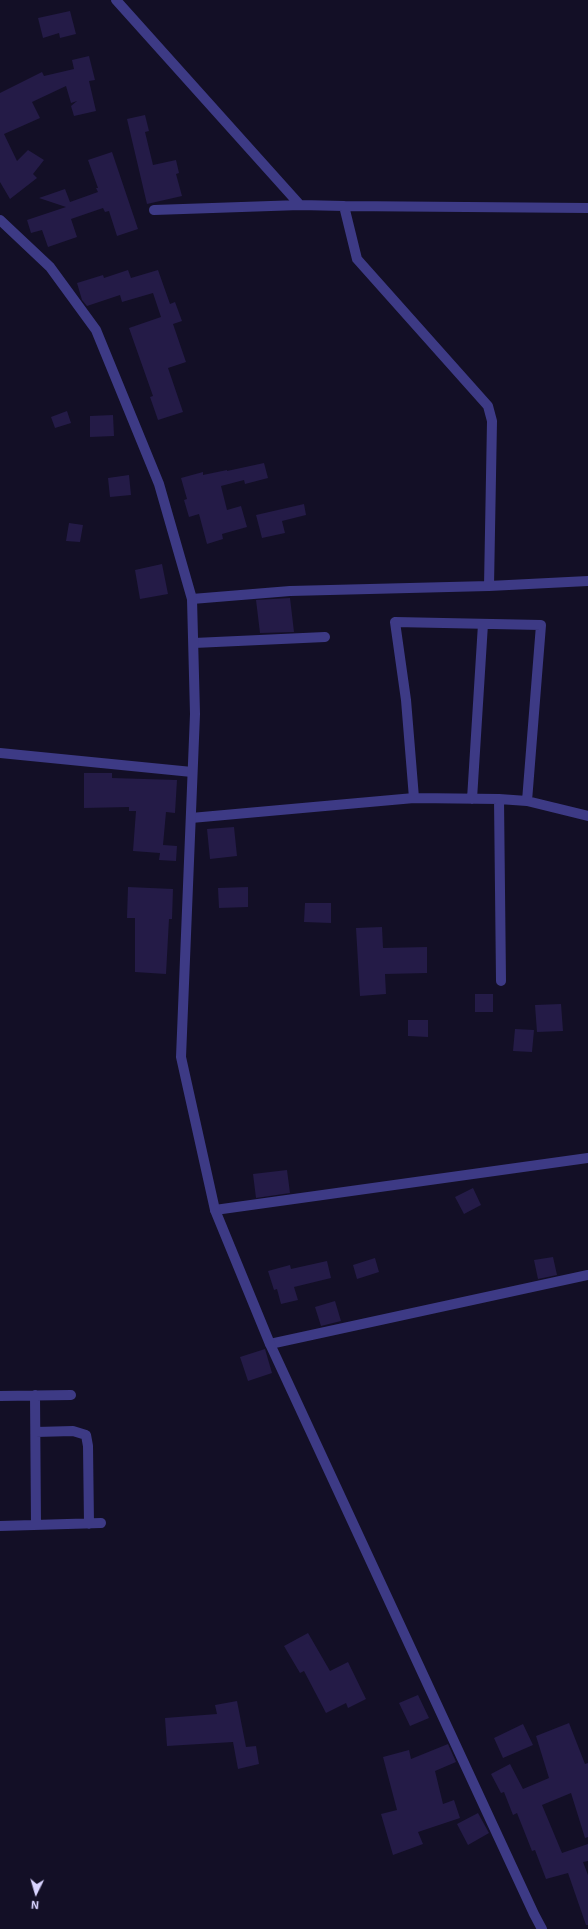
<!DOCTYPE html>
<html>
<head>
<meta charset="utf-8">
<style>
  body { margin:0 }
  #map { position:relative; width:588px; height:1929px; overflow:hidden; background:#130f26; font-family:"Exo 2",sans-serif }
  canvas { display:block }
  .north { position:absolute; left:16px; top:1873px; width:40px; height:40px; -webkit-text-stroke:3px #130f26; paint-order:stroke; rotate:185deg; font-size:11px; font-weight:700; line-height:16px; text-align:center; color:#d9d4ff }
  .north::after { content:''; display:block; margin:auto; width:14px; height:18px; background:#d9d4ff; clip-path:polygon(50% 0,100% 100%,50% 72%,0 100%) }
</style>
</head>
<body>
<div id="map">
<canvas width="588" height="1929"></canvas>
<div class="north">N</div>
</div>
<script>
const ctx = document.querySelector('canvas').getContext('2d');
ctx.lineJoin = 'round';
function fillPath(path, color) {
  ctx.fillStyle = color;
  ctx.fill(path, 'evenodd');
}
function stroke(path, color, width, dash) {
  ctx.strokeStyle = color;
  ctx.lineWidth = width;
  ctx.lineCap = dash ? 'butt' : 'round';
  ctx.setLineDash(dash || []);
  ctx.stroke(path);
}
fillPath(new Path2D(`
  M70,11L76,34L60,38L59,33L43,38L38,18Z
  M89,56L95,80L89,81L96,111L74,116L71,106L77,101L71,103L66,86L32,102L40,118L4,134L17,161L28,150L44,160L33,174L37,178L10,199L0,182V93L42,72L44,76L74,69L72,60Z
  M145,115L149,131L145,132L153,165L176,160L179,173L176,174L182,196L147,204L127,119Z
  M112,152L138,229L117,236L109,211L105,212L103,208L71,219L77,237L48,247L42,230L31,233L27,220L66,207L39,198L65,189L70,202L98,192L96,188H98L88,160Z
  M128,270L131,278L158,270L170,304L175,302L182,321L173,324L186,362L168,368L183,412L158,420L150,397L153,396L129,328L161,317L153,293L122,302L120,295L87,306L82,300L77,283L103,275L104,278Z
  M67,411L71,423L55,428L51,417Z
  M113,415L114,436L90,437V416Z
  M264,463L268,478L245,484L244,480L221,486L227,510L241,506L247,527L222,534L223,539L207,544L199,514L189,517L184,500L187,499L181,478L203,472V475L227,470V471Z
  M129,475L131,495L110,497L108,478Z
  M304,504L306,515L282,521L285,533L262,538L256,515Z
  M69,523L83,525L80,542L66,541Z
  M162,564L168,594L140,599L135,570Z
  M290,598L294,632L260,633L256,600Z
  M84,773H112V778L177,780L175,813L166,812L163,845L177,846L176,861L159,860L160,853L133,851L136,811H129V807L84,808Z
  M234,827L237,856L210,859L207,829Z
  M128,887L173,889L172,919H169L166,974L135,972V918H127Z
  M248,887V907L219,908L218,888Z
  M305,903H331V923L304,922Z
  M382,927L383,948L427,947V973L385,974L386,994L360,996L356,928Z
  M475,994H493V1012H475Z
  M561,1004L563,1031L537,1032L535,1005Z
  M408,1020H428V1037L408,1036Z
  M515,1029L534,1030L532,1052L513,1051Z
  M287,1170L290,1193L256,1198L253,1174Z
  M473,1188L481,1205L464,1214L455,1197Z
  M553,1257L557,1275L538,1279L534,1260Z
  M375,1258L379,1272L357,1279L353,1265Z
  M327,1261L331,1278L294,1287L298,1300L281,1304L277,1289L274,1290L268,1271L290,1265L291,1269Z
  M335,1301L341,1321L321,1326L315,1307Z
  M265,1349L272,1373L248,1381L240,1357Z
  M308,1633L330,1671L348,1662L366,1699L348,1708L346,1703L326,1713L304,1671L300,1673L284,1646Z
  M418,1695L429,1718L410,1726L399,1703Z
  M237,1701L246,1747L256,1746L259,1764L238,1769L233,1742L167,1746L165,1718L217,1714L215,1705Z
  M569,1723L585,1764L588,1763V1837L585,1838L571,1793L542,1805L562,1853L588,1844V1861L583,1862L588,1875V1925H586L568,1873L546,1879L535,1850L532,1851L517,1813L513,1815L504,1792L501,1793L491,1774L510,1764L523,1789L549,1778L536,1736Z
  M523,1724L533,1745L503,1758L494,1738Z
  M448,1744L456,1762L435,1771L443,1804L454,1800L460,1818L418,1832L423,1844L393,1855L381,1814L397,1810L383,1757L409,1750L411,1759Z
  M478,1813L489,1833L468,1845L457,1824Z`), '#241b47');
stroke(new Path2D(`
  M116,0L300,205
  M344,206L588,208
  M154,210L300,205L344,206L357,259L488,406L492,421L489,586
  M192,599L290,591L489,586L588,581
  M194,643L325,637
  M0,753L192,772
  M414,798L406,700L395,622L541,625L527,801
  M472,799L483,624
  M499,799L501,981
  M191,818L414,798L499,799L527,801L588,816
  M215,1210L588,1158
  M270,1344L588,1275
  M35,1395L36,1525
  M0,1396L71,1395
  M36,1432L73,1431L86,1435L88,1446L89,1524
  M0,1526L101,1523`), '#3d3a85', 10);
stroke(new Path2D(`
  M0,220L50,267L96,330L159,484L192,599L195,714L181,1057L215,1210L270,1344L534,1914L542,1929`), '#3d3a85', 10);
</script>
</body>
</html>
